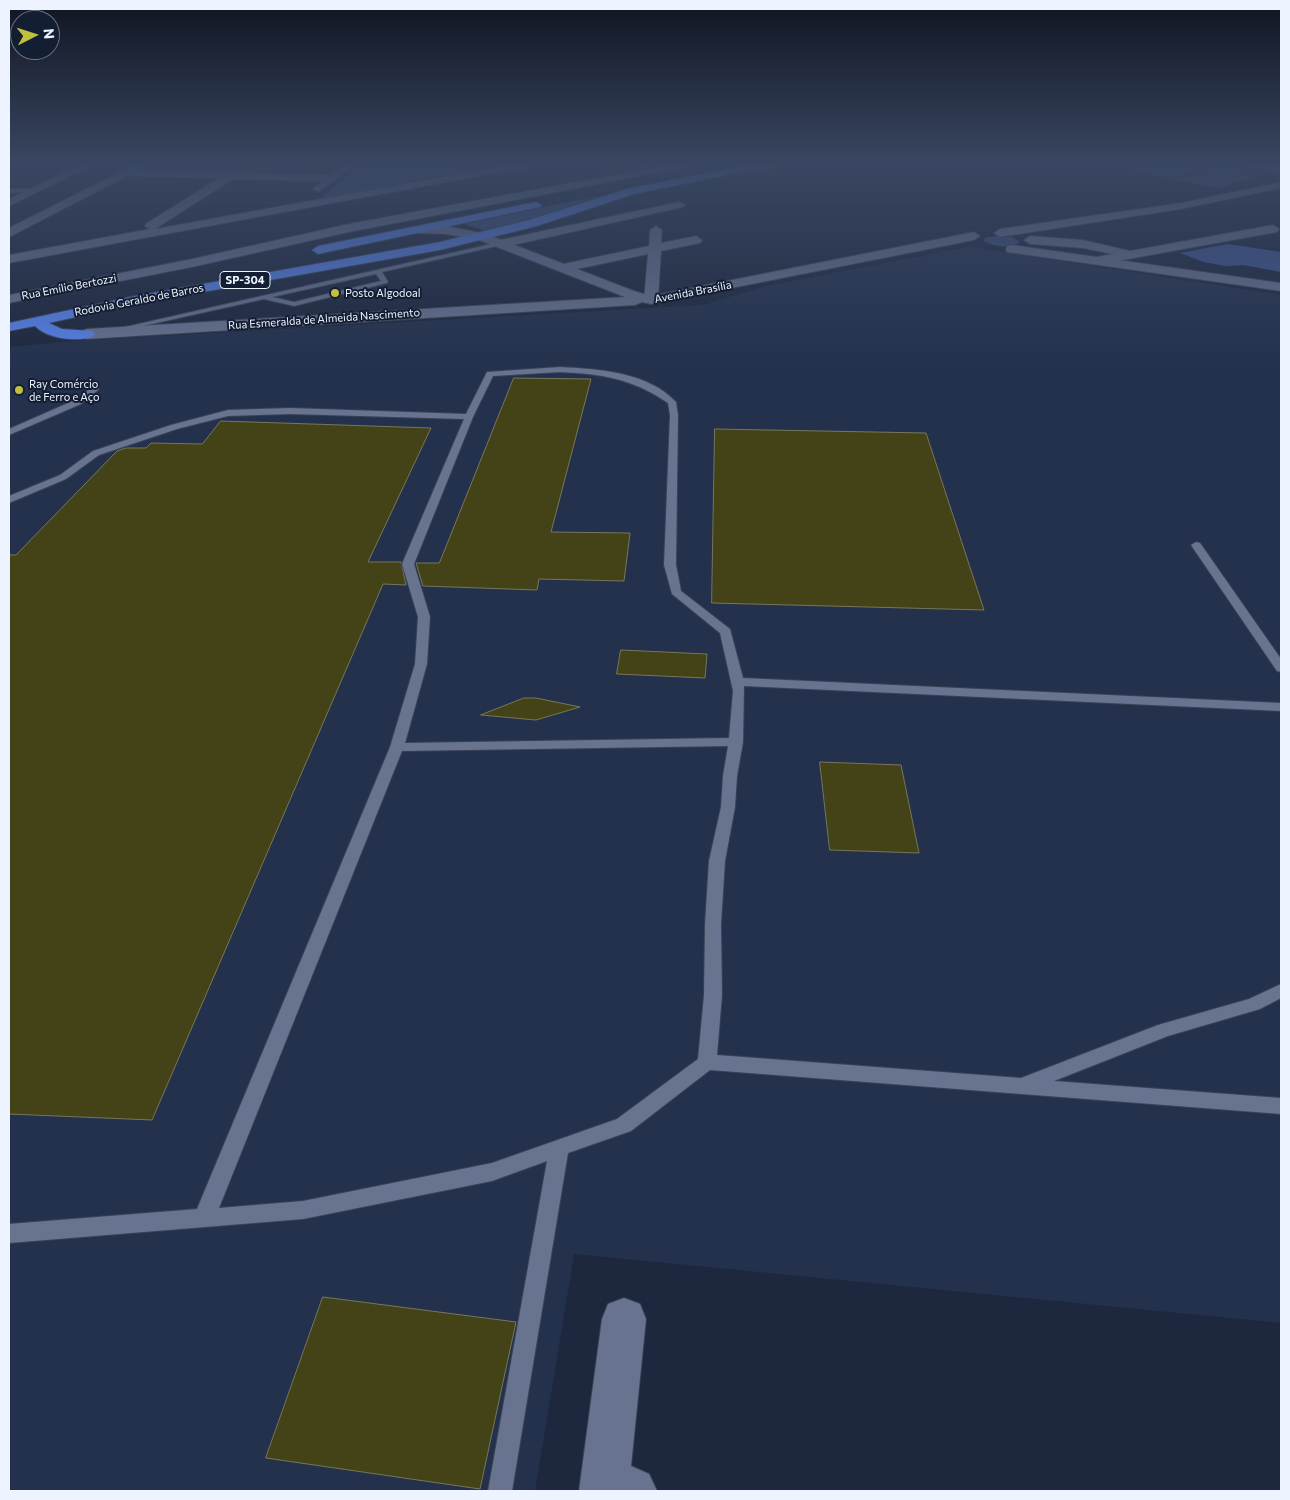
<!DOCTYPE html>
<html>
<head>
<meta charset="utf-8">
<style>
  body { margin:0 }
  #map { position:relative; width:1290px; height:1500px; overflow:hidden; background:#1d273d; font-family:Commissioner,sans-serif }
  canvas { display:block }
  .frame { position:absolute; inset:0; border:10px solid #edf3ff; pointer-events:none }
  .north { position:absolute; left:10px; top:10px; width:50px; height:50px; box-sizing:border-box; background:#141e33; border:1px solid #6b7385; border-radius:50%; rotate:85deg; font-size:14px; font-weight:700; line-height:20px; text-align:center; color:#edf3ff }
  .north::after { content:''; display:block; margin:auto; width:18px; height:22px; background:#c1be40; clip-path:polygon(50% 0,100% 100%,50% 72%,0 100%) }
</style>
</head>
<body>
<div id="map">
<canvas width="1290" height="1500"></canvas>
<div class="frame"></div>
<div class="north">N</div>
</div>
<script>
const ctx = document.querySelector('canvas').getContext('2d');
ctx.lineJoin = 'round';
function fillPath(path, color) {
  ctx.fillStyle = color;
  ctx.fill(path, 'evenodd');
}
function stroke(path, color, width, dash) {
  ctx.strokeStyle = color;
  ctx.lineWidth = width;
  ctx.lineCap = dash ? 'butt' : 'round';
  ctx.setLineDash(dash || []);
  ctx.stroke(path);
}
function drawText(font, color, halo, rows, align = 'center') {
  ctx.font = font + ' Commissioner,sans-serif';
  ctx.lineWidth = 4;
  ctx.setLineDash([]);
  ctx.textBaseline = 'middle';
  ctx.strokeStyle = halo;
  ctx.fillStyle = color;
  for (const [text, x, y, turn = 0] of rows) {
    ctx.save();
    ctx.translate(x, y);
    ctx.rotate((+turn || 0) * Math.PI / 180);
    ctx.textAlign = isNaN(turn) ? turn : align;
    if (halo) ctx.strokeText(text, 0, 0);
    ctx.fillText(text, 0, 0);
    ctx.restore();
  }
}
fillPath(new Path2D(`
  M969,247L1281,295V1323L574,1254L535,1491H9V347L72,341L703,305L766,286Z`), '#24314d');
fillPath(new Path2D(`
  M361,164H447L467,171L320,199Z
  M1155,164H1219L1171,178L1130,170Z
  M1223,166L1266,174L1219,188L1176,180Z
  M611,194L489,232L461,223Z
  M994,236L1012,237L1020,242C1011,249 993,247 984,241L985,238Z`), '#394d7c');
fillPath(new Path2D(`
  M1228,244L1281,252V272L1243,265L1225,266L1204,262L1180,253Z`), '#3d5794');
const building = new Path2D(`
  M514,378L591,379L551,532L630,533L624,581L539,579L537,590L423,586L416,563H439Z
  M221,421L431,428L368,562H401L406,585L383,584L152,1120L9,1114V555H16L117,451L126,448H146L151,443L202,444Z
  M715,429L926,433L984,610L712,603Z
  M621,650L707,654L705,678L617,674Z
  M524,698H536L580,707L536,720L481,715Z
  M820,762L901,765L919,853L830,850Z
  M323,1297L516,1322L480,1489L266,1458Z`);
fillPath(building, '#444317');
stroke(building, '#767759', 1);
const lane = new Path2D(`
  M633,164H640L661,170L658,172Z
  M784,164H796L734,173L731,171Z
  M9,189H34L37,191L9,193Z
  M500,242L502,243V245L382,272L388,282L387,283L294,306L264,299L116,332L112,330ZM376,274L381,281L294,302L272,297Z
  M560,367C599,369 648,372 676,402L678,415L676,565L681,591L730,629L743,678L1281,703V711L744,686L743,742L737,776L735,807L725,861L721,924L722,995L717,1055L1021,1078L1158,1025L1249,999L1281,984V998L1260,1009L1168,1036L1054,1081L1281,1098V1114L710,1070L631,1131L568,1153L512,1491H488L547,1161L492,1181L303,1219L9,1243V1224L197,1209L390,747L415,664L418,617L402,564L464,419L290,414L228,416L177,429L99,455L66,479L9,503V496L60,475L93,451L171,425L228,410L290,408L466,414L487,372ZM560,372C603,374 633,379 668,403L670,415L664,565L672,594L720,633L733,691L729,738L405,743L427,664L430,617L414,564L473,417L493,376ZM728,746L723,776L721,807L709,861L705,924L704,995L698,1059L617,1119L492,1163L303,1201L219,1208L402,751Z
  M95,385L99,388L98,390L81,404L9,435V429L75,400Z
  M1196,542L1200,543L1281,659V672L1277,671L1191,545Z`);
const street = new Path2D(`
  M82,164H94L9,206V199Z
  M136,164H148L139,170L228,172L233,171L237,173L331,175L346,164H357L318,192L313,189L322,181L233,179L155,229L514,164H533L528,167L9,263V255L150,229L145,226L147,223L219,178L127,176L9,237V228Z
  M673,164H692L687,167L349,232L192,267L9,303V295L192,259L349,224Z
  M1242,164H1262L1281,167V173L1247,167Z
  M1281,182V188L1181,209L1000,237L994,233L1000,229L1181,203Z
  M679,202L685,205L683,207L500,248L494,244L500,240Z
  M1273,225L1279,229L1277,232L1101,264L1096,263L1094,260L1096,257L1112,254L1083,248L1030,244L1024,240L1030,236L1083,240L1130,251Z
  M656,226L662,230L661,243L696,236L702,240L700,243L661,251L658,300L656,303H646L644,300L648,254L563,272L556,268L563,264L649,246L650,230Z
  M624,1298L640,1304L646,1319L631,1466L649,1474L657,1491H579L602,1319L608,1304Z`);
const secondary = new Path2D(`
  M416,226H446L486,234L634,291L651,296L974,232L980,236L974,240L651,304L642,302L635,305L87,339L82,337L79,334L82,331L87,329L625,297L479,240L446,234L412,233L410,230Z
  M1012,245L1281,283V291L1007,252L1006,249L1007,246Z`);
const highway = new Path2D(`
  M752,164H770L765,167L634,194L537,226L440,250L135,304L49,323L62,329L92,331L95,334L92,337C75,342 48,339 35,326L9,331V323L135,296L440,242L529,220L627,189Z
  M536,202L542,205L540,207L318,254L312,250L318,246Z`);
stroke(lane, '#3a4254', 2);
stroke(street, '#3a4254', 2);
stroke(secondary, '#3a4254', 2);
stroke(highway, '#3a4254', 2);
fillPath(lane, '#68748f');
fillPath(street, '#68748f');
fillPath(secondary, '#68748f');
fillPath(highway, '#5783ee');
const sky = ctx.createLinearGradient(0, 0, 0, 374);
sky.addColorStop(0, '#101522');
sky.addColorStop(0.44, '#3a4762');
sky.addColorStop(1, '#3a476200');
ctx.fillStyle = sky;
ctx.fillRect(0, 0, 1290, 374);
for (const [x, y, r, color] of [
  [335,293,5,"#c1be40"],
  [19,390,5,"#c1be40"]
]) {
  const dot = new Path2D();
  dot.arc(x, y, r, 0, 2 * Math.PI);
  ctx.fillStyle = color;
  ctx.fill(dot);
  stroke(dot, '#141e33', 2);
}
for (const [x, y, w] of [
  [245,280,50]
]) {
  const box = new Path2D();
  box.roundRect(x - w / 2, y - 8.5, w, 17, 4);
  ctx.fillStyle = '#141e33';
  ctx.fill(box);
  stroke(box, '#edf3ff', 1);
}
drawText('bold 11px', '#edf3ff', null, [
  ["SP-304",245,280]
]);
drawText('11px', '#edf3ff', '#141e33', [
  ["Rua Emílio Bertozzi",69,287,-11],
  ["Avenida Brasília",693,292,-11],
  ["Rodovia Geraldo de Barros",139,300,-11],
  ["Rua Esmeralda de Almeida Nascimento",324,319,-4]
]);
drawText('11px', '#edf3ff', '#141e33', [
  ["Posto Algodoal",345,293],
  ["Ray Comércio",29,384],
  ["de Ferro e Aço",29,397]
], 'left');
</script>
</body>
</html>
